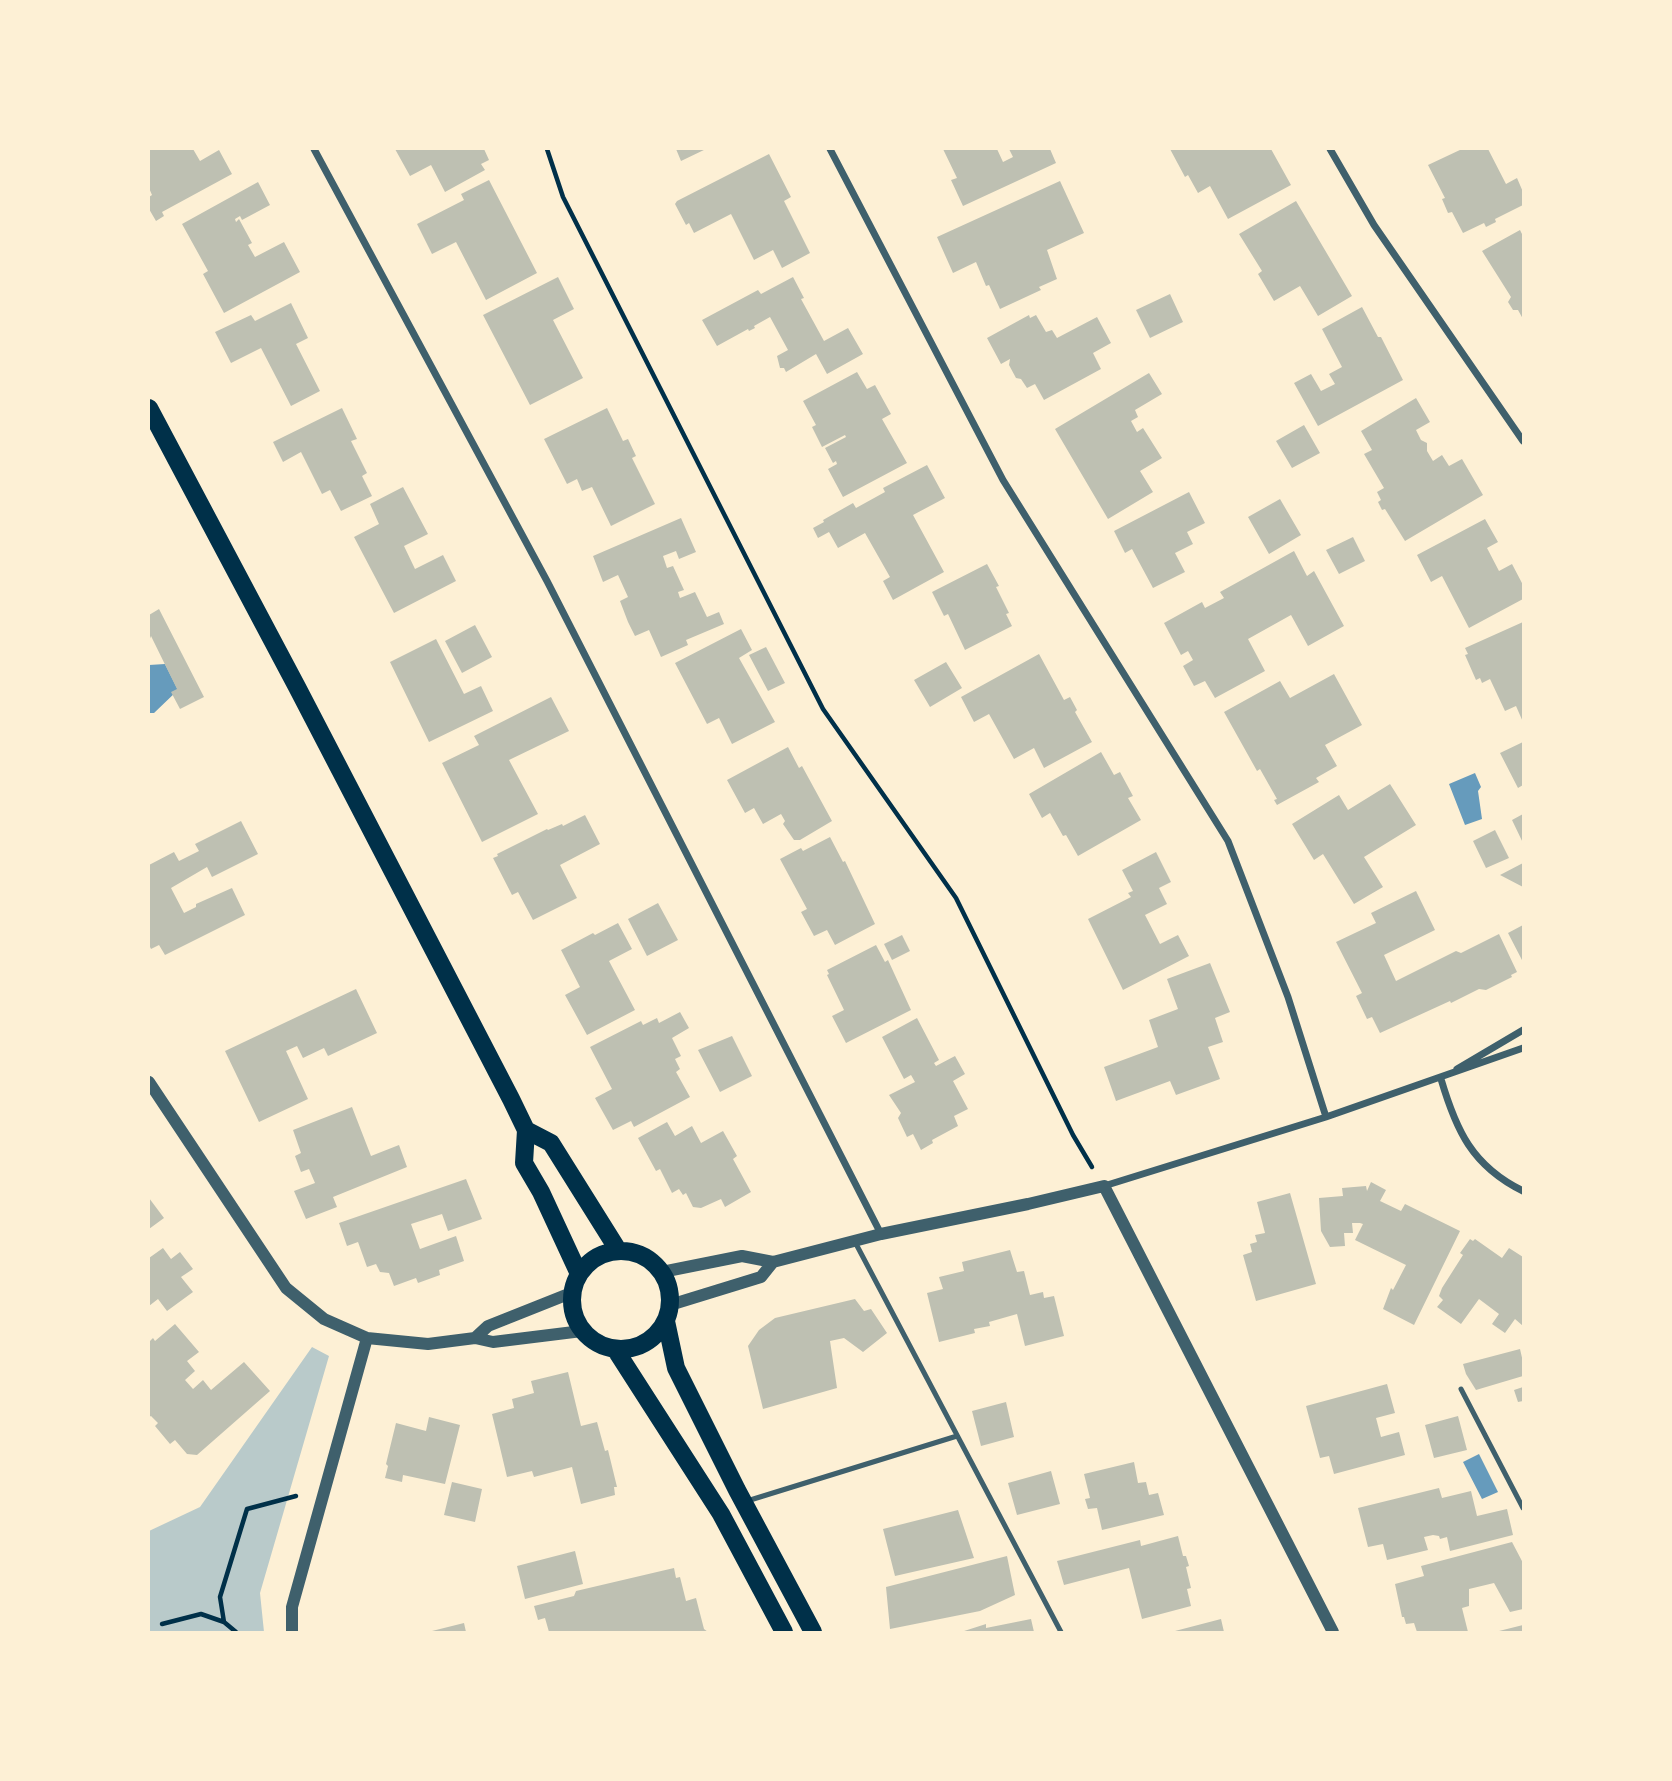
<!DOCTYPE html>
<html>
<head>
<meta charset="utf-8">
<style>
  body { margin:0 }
  #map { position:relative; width:1672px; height:1781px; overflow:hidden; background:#fdf0d5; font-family:"Space Grotesk",sans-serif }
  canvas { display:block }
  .frame { position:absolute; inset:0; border:150px solid #fdf0d5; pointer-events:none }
</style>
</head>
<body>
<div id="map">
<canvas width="1672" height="1781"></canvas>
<div class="frame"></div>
</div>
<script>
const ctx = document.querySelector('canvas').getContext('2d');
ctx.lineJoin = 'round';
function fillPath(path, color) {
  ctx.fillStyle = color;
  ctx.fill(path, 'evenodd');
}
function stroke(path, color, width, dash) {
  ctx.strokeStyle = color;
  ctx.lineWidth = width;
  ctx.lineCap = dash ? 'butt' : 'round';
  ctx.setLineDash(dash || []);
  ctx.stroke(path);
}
fillPath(new Path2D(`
  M312,1347L329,1356L260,1593L264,1632H149V1531L200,1507Z`), '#b9caca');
fillPath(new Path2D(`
  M165,664L178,690L154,713H149V665Z
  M1475,773L1481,787L1478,791L1482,819L1465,825L1449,784Z
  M1479,1454L1498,1492L1482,1499L1463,1462Z`), '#669bbc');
fillPath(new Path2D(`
  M149,149H193L200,161L219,150L232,174L162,212L164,216L156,221L149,209V197L152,195L149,188Z
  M395,149H484L489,160L481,164L485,170L445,192L431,165L410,176Z
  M676,149H706L681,161Z
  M943,149H997L1003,162L1013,157L1009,149H1050L1056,163L963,206L951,180L957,178Z
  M1170,149H1271L1291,185L1228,219L1210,186L1198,193L1188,175L1185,177Z
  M1462,149H1488L1506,184L1517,178L1523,192V205L1495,219L1496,222L1486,227L1484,223L1463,233L1452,212L1448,213L1442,199L1445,198L1428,165Z
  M769,154L791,197L784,201L810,253L782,268L773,250L754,260L731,214L694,233L689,223L686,225L675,204L677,201Z
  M489,180L537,273L486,300L456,242L432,254L417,224L464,200L461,194Z
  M1060,181L1084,233L1047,250L1057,279L1039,287L1041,290L1000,309L989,285L986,286L976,262L953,273L937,237Z
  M258,182L270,205L242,220L240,216L235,219L236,222L239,219L252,243L248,245L255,257L284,242L300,272L224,313L203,274L208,271L182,224Z
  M1296,201L1352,296L1318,316L1300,286L1274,301L1258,274L1262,271L1239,234Z
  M1520,230L1523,236V319L1518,310H1513L1508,302L1511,297L1482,251Z
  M558,277L574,309L553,320L583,378L530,405L483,315Z
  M793,277L804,298L801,299L824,341L848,328L863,354L827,374L816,354L786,372L784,368H780L777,356L788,350L770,317L754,326L755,328L749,331L748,329L717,346L702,320L758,290L761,294Z
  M1170,294L1183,322L1150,338L1136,310Z
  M291,303L308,338L296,344L320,391L291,406L261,348L231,363L215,332L251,315L255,321Z
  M1362,307L1378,337H1381L1403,380L1318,426L1294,383L1311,374L1321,391L1335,384L1329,374L1342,367L1322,329Z
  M1029,315L1030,318L1036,315L1046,332L1052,330L1057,338L1097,317L1111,343L1093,353L1101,369L1044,400L1035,384L1027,388L1021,379L1016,378L1009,365L1010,359L1001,364L987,338Z
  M857,372L867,389L875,385L891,414L882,419L907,463L843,497L828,469L837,464L836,461L833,463L825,448L846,437L845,435L822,447L812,427L816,425L803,401Z
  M1149,373L1162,394L1135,410L1138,417L1131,421L1137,432L1143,428L1162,458L1140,471L1153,492L1108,519L1055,429Z
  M1416,398L1430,422L1416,430L1421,440L1427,443V451L1433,461L1442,455L1449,466L1462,459L1483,495L1405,541L1385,509L1382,510L1378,502L1381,500L1377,492L1384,488L1364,454L1372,450L1361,431Z
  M342,408L357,439L351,441L367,473L362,476L372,496L341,511L330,490L322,494L301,452L283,462L273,442Z
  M607,408L623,441L628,439L636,456L632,458L655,504L611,526L592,487L582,491L577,479L567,484L544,439Z
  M1304,425L1320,453L1292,468L1276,441Z
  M927,465L945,498L913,515L944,572L893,600L883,581L890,577L865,533L838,548L829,532L818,538L813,528L824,522L823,520L853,503L856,508L885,492L883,488Z
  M403,487L428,534L404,546L415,569L443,555L456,581L394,613L354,537L379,524L370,504Z
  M1189,492L1205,523L1187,532L1193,544L1175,553L1185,572L1153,588L1132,549L1125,553L1114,531Z
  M1280,499L1301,535L1269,554L1248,517Z
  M681,518L696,552L679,559L676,551L663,556L667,568L673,566L684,590L678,592L680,598L695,592L707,617L719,612L724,624L686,640L688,645L661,657L649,630L635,636L628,622L620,601L628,597L618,575L603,582L593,556Z
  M1485,519L1498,542L1487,548L1499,571L1512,564L1523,585V599L1469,628L1442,576L1431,582L1417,555Z
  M1353,537L1365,561L1339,574L1326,550Z
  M1294,551L1307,576L1314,571L1344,626L1308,646L1291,615L1248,639L1265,671L1215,698L1205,681L1194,686L1183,666L1193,660L1188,651L1181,655L1164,623L1202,602L1205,608L1224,598L1220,592Z
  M987,564L999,586L996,587L1009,613L1006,614L1012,626L965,650L948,614L944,616L932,592Z
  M159,609L204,697L180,709L171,692L177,689L151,636L149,641V615Z
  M1523,622V722L1516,706L1505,711L1490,679L1482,683L1480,678L1476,680L1465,655L1468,654L1465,648Z
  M475,625L492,657L462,673L445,641Z
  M741,629L752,650L739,658L775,722L732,744L719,718L707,724L675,663Z
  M436,639L464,694L481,686L493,711L429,742L390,662Z
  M766,647L785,683L768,691L749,655Z
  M1039,654L1064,700L1070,697L1077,710L1075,712L1092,742L1044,768L1034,748L1014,759L989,714L974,722L961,697Z
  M946,662L962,688L930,707L914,680Z
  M1334,674L1362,725L1325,745L1337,766L1316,778L1319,782L1277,805L1274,800L1277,799L1260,769L1257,771L1224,712L1280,681L1290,698Z
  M551,697L569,731L509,760L538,814L482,842L442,763L479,745L474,736Z
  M1523,742V785L1518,788L1500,753Z
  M788,747L799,768L802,766L832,821L800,840H794L783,824L785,821L781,814L763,824L754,808L745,813L727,780Z
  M1101,752L1114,775L1120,772L1133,796L1128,798L1141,820L1078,856L1066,835L1063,836L1050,813L1042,818L1029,794Z
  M1390,784L1416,825L1364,857L1383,887L1354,904L1323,854L1314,860L1292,824L1339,795L1348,810Z
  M1523,814V843L1512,820Z
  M585,815L600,844L560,865L577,898L533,920L518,892L512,895L493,858L498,856L497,854L547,829L548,830L562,824L563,826Z
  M241,821L258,854L212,877L207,867L171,888L184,913L196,907V904L232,888L245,915L165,955L159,945L151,949L149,945V865L174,852L179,861L199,851L195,844Z
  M1495,830L1509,858L1486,868L1473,841Z
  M830,837L843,862L845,861L875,924L835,945L827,930L814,936L801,912L807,909L780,859L801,848L803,851Z
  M1156,852L1171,882L1159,888L1167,904L1145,915L1160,944L1178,935L1189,956L1123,990L1088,919L1131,897L1128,893L1133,891L1122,870Z
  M1523,863V887L1500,875Z
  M1416,891L1435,930L1384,955L1396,981L1456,951L1461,953L1499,934L1517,972L1511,975L1512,977L1486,990L1479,989L1451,1003L1450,1001L1380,1033L1372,1017L1367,1019L1356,996L1362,993L1336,942L1376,923L1371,913Z
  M658,903L678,940L647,956L628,919Z
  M618,923L632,949L609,961L635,1010L587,1035L565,995L580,987L561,950L593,933L595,935Z
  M1523,925V962L1508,933Z
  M902,935L910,951L892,960L884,944Z
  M876,945L885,962L888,960L911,1010L846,1043L832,1016L844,1010L827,975L829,974L827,970Z
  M1210,963L1230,1012L1215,1018L1223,1042L1208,1047L1220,1079L1176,1095L1170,1081L1116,1101L1104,1067L1158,1047L1149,1020L1178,1009L1167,979Z
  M356,989L377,1033L328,1056L324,1048L303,1058L297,1046L286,1051L308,1099L259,1122L225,1051Z
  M680,1012L689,1028L672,1038L681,1056L675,1059L680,1069L676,1072L690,1097L634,1127L631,1121L613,1130L595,1098L612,1089L590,1047L641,1021L643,1025L657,1018L659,1023Z
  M917,1018L939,1060L934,1063L936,1066L955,1056L965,1074L953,1081L968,1109L954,1116L958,1126L932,1140L933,1143L921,1150L913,1134L907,1137L898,1118L901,1113L889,1095L915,1082L911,1075L904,1079L882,1037Z
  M732,1036L752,1076L720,1092L698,1050Z
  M352,1107L371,1156L399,1145L407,1167L333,1197L337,1207L306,1219L294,1191L315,1183L309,1169L301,1172L295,1156L301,1153L293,1130Z
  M667,1122L675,1136L692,1126L701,1143L723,1131L737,1156L733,1159L751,1192L725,1207L721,1199L701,1208L693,1207L686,1193L683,1195L679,1189L672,1193L660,1169L656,1171L638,1138Z
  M466,1179L482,1219L448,1231L442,1214L411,1224L420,1249L456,1236L464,1261L439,1270L440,1275L418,1283L416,1278L394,1286L389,1273L380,1272L376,1264L367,1267L358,1242L347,1246L339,1223Z
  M1371,1182L1386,1190L1380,1201L1401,1211L1405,1204L1460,1231L1414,1325L1383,1309L1391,1288L1393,1290L1406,1265L1355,1240L1363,1224L1360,1223H1352L1353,1233H1344L1345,1246L1330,1247L1321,1231L1319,1198L1343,1196L1342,1188L1366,1186L1367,1191Z
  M1290,1193L1316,1284L1256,1301L1243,1255L1252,1252L1250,1244L1257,1242L1255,1235L1265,1233L1257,1202Z
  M149,1198L164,1218L149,1229Z
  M1470,1239L1473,1241L1475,1239L1502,1258L1509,1248L1523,1257V1326L1515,1319L1505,1333L1492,1324L1499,1314L1479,1299L1461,1324L1437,1307L1443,1300L1439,1296L1442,1288L1463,1255L1460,1253Z
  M163,1248L171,1259L180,1252L193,1269L181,1277L193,1292L167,1311L158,1299L149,1306V1258Z
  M1010,1250L1017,1272L1024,1271L1030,1295L1043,1292L1044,1298L1054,1296L1064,1336L1025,1346L1017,1314L989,1322L990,1326L974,1329L975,1333L939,1342L927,1293L943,1289L939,1277L964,1271L962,1262Z
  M855,1299L864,1311L871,1309L887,1333L863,1352L844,1338L830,1341L837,1388L763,1409L748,1346L759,1330L775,1318Z
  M175,1324L199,1352L187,1361L195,1371L185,1380L193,1389L203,1380L211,1390L244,1362L270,1391L197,1455L187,1454L175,1440L170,1444L155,1426L158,1423L151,1416L149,1417V1342L153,1338L155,1341Z
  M1520,1349L1523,1362V1376L1476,1390L1466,1374L1463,1364Z
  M568,1372L581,1426L597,1422L605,1451L608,1450L617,1487H614L615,1495L581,1504L572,1467L534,1477L532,1471L507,1477L492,1414L514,1408L512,1399L534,1393L531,1381Z
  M1387,1384L1395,1413L1376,1418L1381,1437L1399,1432L1405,1455L1334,1474L1329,1456L1320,1458L1306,1406Z
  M1523,1387V1401L1518,1402L1514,1390Z
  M1006,1402L1014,1437L981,1446L972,1411Z
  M1458,1416L1467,1450L1434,1458L1425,1425Z
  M429,1417L460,1425L445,1484L403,1475L402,1482L385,1478L388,1466L386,1464L396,1423L426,1431Z
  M1134,1462L1138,1483L1146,1482L1149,1495L1158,1493L1164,1515L1102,1530L1097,1508L1088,1509L1085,1499L1090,1498L1084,1474Z
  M1051,1471L1060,1504L1017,1515L1008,1483Z
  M452,1482L482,1489L475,1522L444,1515Z
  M1439,1488L1442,1498L1471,1491L1477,1516L1507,1509L1513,1535L1450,1551L1447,1537L1440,1539L1439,1536L1433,1535L1424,1537L1428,1550L1387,1560L1383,1544L1368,1547L1358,1508Z
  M958,1510L974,1558L895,1576L883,1529Z
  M1178,1536L1183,1556H1186L1189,1566L1186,1567L1191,1588L1187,1589L1191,1606L1142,1619L1129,1568L1064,1585L1057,1561L1140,1540L1141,1546Z
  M1512,1542L1523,1563V1609L1510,1612L1494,1583L1469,1589V1606L1462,1608L1468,1632H1417L1414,1623L1406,1624L1404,1617H1402L1395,1584L1424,1576L1421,1566Z
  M575,1551L583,1584L525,1599L517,1566Z
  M1007,1556L1015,1595L980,1611L890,1629L886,1587Z
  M674,1568L676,1578L680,1577L686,1601L696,1598L704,1629L708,1632H549L545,1618L538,1620L534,1606L574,1596L576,1591Z
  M1031,1619L1034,1632H961L986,1624V1628Z
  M1221,1619L1224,1632H1175V1631Z
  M464,1623L466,1632H432V1631Z
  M1523,1625V1632H1499V1631Z`), '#bec0b2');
stroke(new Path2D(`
  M547,149L563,197L823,709L956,898L1073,1135L1092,1167
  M162,1624L201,1614L224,1622
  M236,1632L224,1622L220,1597L247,1509L296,1496`), '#003049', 4.5);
stroke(new Path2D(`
  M855,1242L1061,1632
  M1461,1389L1523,1508
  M747,1501L957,1436`), '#3f606c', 5);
stroke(new Path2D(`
  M314,149L547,581L881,1234
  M830,149L1003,480L1228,841L1288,997L1326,1117
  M1330,149L1374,225L1523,441
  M1457,1069L1523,1030
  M1441,1079C1456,1130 1472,1166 1523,1191
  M1104,1186L1326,1117L1523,1048`), '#3f606c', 7);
stroke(new Path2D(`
  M149,1082L286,1288L324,1319L367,1338L428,1344L475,1338L493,1342L582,1331
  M662,1272L742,1256L773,1262L881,1234L1028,1204L1104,1186L1333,1632
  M670,1305L761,1277L773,1262
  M475,1338L488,1326L571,1293
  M292,1632V1607L367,1338`), '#3f606c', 12);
stroke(new Path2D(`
  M149,408L297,687L511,1099L526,1130L524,1163L541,1192L579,1274
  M526,1130L551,1143L618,1250
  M572 1300a49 49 0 1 1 98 0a49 49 0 1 1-98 0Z
  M666,1321L676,1368L737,1490L813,1632
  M615,1349L721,1514L784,1632`), '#003049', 18);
</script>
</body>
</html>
